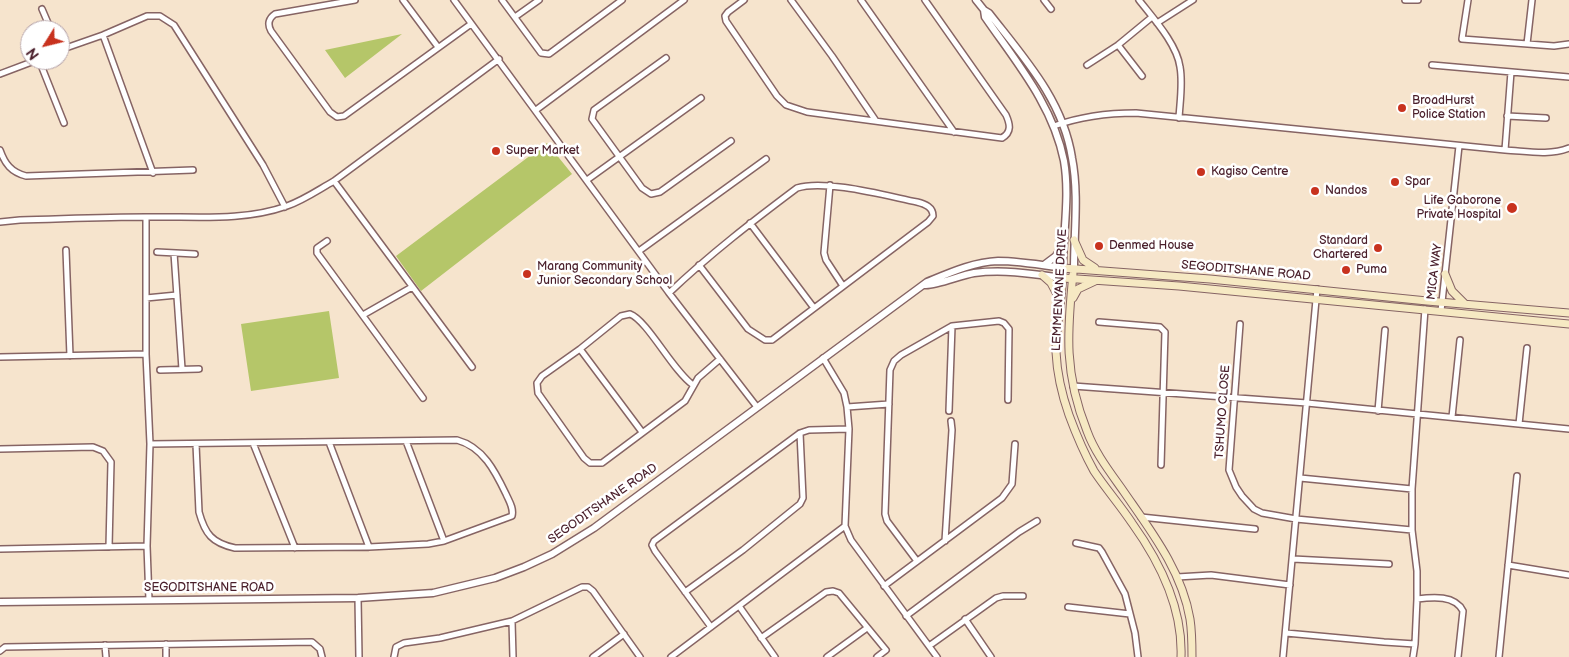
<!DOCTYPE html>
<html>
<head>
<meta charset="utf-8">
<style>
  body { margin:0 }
  #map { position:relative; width:1569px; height:657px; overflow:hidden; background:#f6e4cd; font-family:"Balsamiq Sans",sans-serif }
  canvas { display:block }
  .north { position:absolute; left:20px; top:20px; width:50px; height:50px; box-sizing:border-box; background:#fff; border:1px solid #b7a5aa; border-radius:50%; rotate:234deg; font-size:14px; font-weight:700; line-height:20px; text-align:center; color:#4a1f2b }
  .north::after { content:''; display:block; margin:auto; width:18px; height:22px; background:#c8321e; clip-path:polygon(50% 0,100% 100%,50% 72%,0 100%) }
</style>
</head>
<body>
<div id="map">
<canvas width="1569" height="657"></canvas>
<div class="north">N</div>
</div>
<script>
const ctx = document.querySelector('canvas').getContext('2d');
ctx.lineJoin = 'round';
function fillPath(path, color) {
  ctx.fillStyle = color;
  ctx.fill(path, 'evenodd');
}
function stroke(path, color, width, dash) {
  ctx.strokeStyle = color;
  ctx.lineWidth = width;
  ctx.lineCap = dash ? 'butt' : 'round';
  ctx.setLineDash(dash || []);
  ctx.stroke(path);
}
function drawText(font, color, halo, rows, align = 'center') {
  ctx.font = font + ' "Balsamiq Sans",sans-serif';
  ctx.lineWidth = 5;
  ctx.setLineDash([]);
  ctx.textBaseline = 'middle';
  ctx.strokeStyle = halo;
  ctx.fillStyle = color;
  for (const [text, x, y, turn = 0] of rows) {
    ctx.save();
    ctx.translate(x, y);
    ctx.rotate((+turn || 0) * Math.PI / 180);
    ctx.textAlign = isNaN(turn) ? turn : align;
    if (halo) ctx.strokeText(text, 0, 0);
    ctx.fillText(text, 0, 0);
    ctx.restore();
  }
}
fillPath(new Path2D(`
  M402,34L345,78L325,50Z
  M547,143L572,174L421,291L396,256Z
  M329,311L339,378L251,391L241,324Z`), '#b5c669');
const minor = new Path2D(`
  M355,0L275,14C269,18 267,24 271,31L330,112L337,117L344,116L471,24
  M403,0L438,47
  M454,0L669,293L757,407
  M502,0L541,53L549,54L622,0
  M744,0L728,12L725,16L726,21L777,96L786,105L807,112L1002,138C1012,132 1010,124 1006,115L925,0
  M791,0L832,56L876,121
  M861,0L954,132
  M1044,0L1051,9
  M1139,0C1153,18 1177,44 1180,67C1183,83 1180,101 1179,118
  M1405,0H1418
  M1468,0L1462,39L1554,46L1569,44
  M42,9L51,30
  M515,17L539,0
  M1157,23L1193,0
  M103,35L153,173
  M1527,44L1532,0
  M1118,45L1142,76
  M60,50L103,35L147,16H160L174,25L263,165L285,207
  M666,58L594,110L592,119L642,188L651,194L660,192L731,141
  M39,60L64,123
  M1087,65L1118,45L1152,17
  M1432,65L1569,77
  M0,74L37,60
  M536,110L684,0
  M1507,116L1546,118
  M1054,126C1082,116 1107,113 1136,113L1505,150C1526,151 1549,156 1569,148
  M0,150C5,164 11,172 26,176L193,170
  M1505,150L1511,72
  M587,180L701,98
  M334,181L472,367
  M830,185L824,253L826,260L843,286
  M146,217V354L150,444L147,546L149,600
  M0,222L20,220C62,219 104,217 146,217C193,216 242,222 287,206C304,200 318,190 334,181L499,59
  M750,223L814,308
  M327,241L317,248V253L423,398
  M66,250L70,356
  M639,251L766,159
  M157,252L195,254
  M174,253L182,369
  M669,293C710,254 753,221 797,188C825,179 887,196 917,202C925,204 933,207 933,216L928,222L772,340H765L748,329L699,265
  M146,298L177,295
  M1441,311L1459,146
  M363,315L412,287
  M1099,322L1160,327L1165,332L1161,465
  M1240,324L1229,470L1236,487L1242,496L1254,509L1262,513L1296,519L1412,530
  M580,349L642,432
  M0,357L146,354
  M823,358L844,393L847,407L849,429L845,526L851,540L937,657
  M160,370L199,369
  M693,385C672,370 648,321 630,314L621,316L580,349L542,376L537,383L538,393L584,458L590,463H602L685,401L698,378L720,359
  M1073,386L1307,403L1569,429
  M847,407L889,404
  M949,411L952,326
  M1378,411L1385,330
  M1452,417L1460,340
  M1519,424L1527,348
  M406,441L444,541
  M329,442L369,547
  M253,443L295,548
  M150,444L457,440C483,447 495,471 506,494C509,501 514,508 512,516L444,541L428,544L369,547L235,548C212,543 205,534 199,512L196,444
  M0,449L93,447L103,451L111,462L109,547
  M1300,478L1412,489L1425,309
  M1412,489V530L1417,571V599
  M1141,517L1255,529
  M945,541L952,430L951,421
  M1076,543L1099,548L1102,552L1125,594L1135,633L1138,657
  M0,549L147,546
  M1293,559L1389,564
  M917,561L887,521L885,514L890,370L894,361L901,355L952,326L999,321L1004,323L1009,329L1008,400
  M1508,565L1569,575
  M1177,577L1211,575L1290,585
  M884,586L1002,498L1012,484L1015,444
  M685,592L743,550L800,504L803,498L800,433
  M358,598L359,657
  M739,606L775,657
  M1068,607L1130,614
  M906,616L1019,532L1037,521
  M965,619L991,657
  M512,621L513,657
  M711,627L655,551L652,545L654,541L800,433L809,430L849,429
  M1286,633L1384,642L1415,644L1413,657
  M761,638L826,592L833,591L839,593L886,650L877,657
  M166,644V657
  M1415,644L1417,599C1433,597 1455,595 1463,611L1458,657
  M105,645L106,657
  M929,646L996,598L1003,596H1023
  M0,651L5,647L312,642L320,649L322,657
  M394,657L396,647L404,643L440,638L512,621L582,587H588L593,591L640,657
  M593,657L624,634
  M671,657L845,526
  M827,657L867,628
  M1283,657L1317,289
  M1499,657L1517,476`);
const tertiary = new Path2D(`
  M984,10L989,13C1024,58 1063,100 1072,158C1079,194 1074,232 1074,269
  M1044,265L1056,256L1063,245
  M925,285C936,286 961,275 974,273C1004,269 1034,274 1063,278
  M0,602L358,598L433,593L495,578L524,567L552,554L594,528L927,282C949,273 973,262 998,261C1019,261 1042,265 1063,268C1063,232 1070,196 1064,161C1053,105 1016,62 985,17L984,10L976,0`);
const secondary = new Path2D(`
  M1074,240L1083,260L1095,268
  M1073,274C1067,333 1064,374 1087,431C1095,453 1110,472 1124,492C1151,531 1182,571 1190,619C1192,632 1192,644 1192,657
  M1445,274L1452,291L1465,304
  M1042,275L1051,283L1060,300
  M1063,278L1179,286L1569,324
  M1073,298L1078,289L1095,281
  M1181,657C1183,608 1160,562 1132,523C1120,505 1106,489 1094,471C1084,453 1076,434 1069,415C1062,395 1057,373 1056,352C1056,324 1063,296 1063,268L1210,279L1427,301L1569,313`);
stroke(minor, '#866464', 8);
stroke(tertiary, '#866464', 9);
stroke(secondary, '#866464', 9);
stroke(minor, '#fff', 5);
stroke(tertiary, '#fff', 6);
stroke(secondary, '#f6e9c3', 7);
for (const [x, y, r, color] of [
  [1402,108,5,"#c8321e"],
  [496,151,5,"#c8321e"],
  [1201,172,5,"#c8321e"],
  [1395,182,5,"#c8321e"],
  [1315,191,5,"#c8321e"],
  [1512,208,6,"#c8321e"],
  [1099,246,5,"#c8321e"],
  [1378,248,5,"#c8321e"],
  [1346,270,5,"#c8321e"],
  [527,274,5,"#c8321e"]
]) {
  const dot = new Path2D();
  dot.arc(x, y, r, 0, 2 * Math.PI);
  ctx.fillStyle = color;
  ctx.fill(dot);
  stroke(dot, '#fff', 2);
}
drawText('12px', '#4a1f2b', '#fff', [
  ["BroadHurst",1412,101],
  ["Police Station",1412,115],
  ["Super Market",506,151],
  ["Kagiso Centre",1211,172],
  ["Spar",1405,182],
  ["Nandos",1325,191],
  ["Life Gaborone",1501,201,"right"],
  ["Private Hospital",1501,215,"right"],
  ["Standard",1368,241,"right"],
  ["Chartered",1368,255,"right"],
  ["Denmed House",1109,246],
  ["Marang Community",537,267],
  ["Junior Secondary School",537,281],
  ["Puma",1356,270]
], 'left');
drawText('12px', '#4a1f2b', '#fff', [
  ["SEGODITSHANE ROAD",1246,271,5],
  ["MICA WAY",1435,272,-83],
  ["LEMMENYANE DRIVE",1060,290,-87],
  ["TSHUMO CLOSE",1223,412,-86],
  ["SEGODITSHANE ROAD",603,504,-35],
  ["SEGODITSHANE ROAD",209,588]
]);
</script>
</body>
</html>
